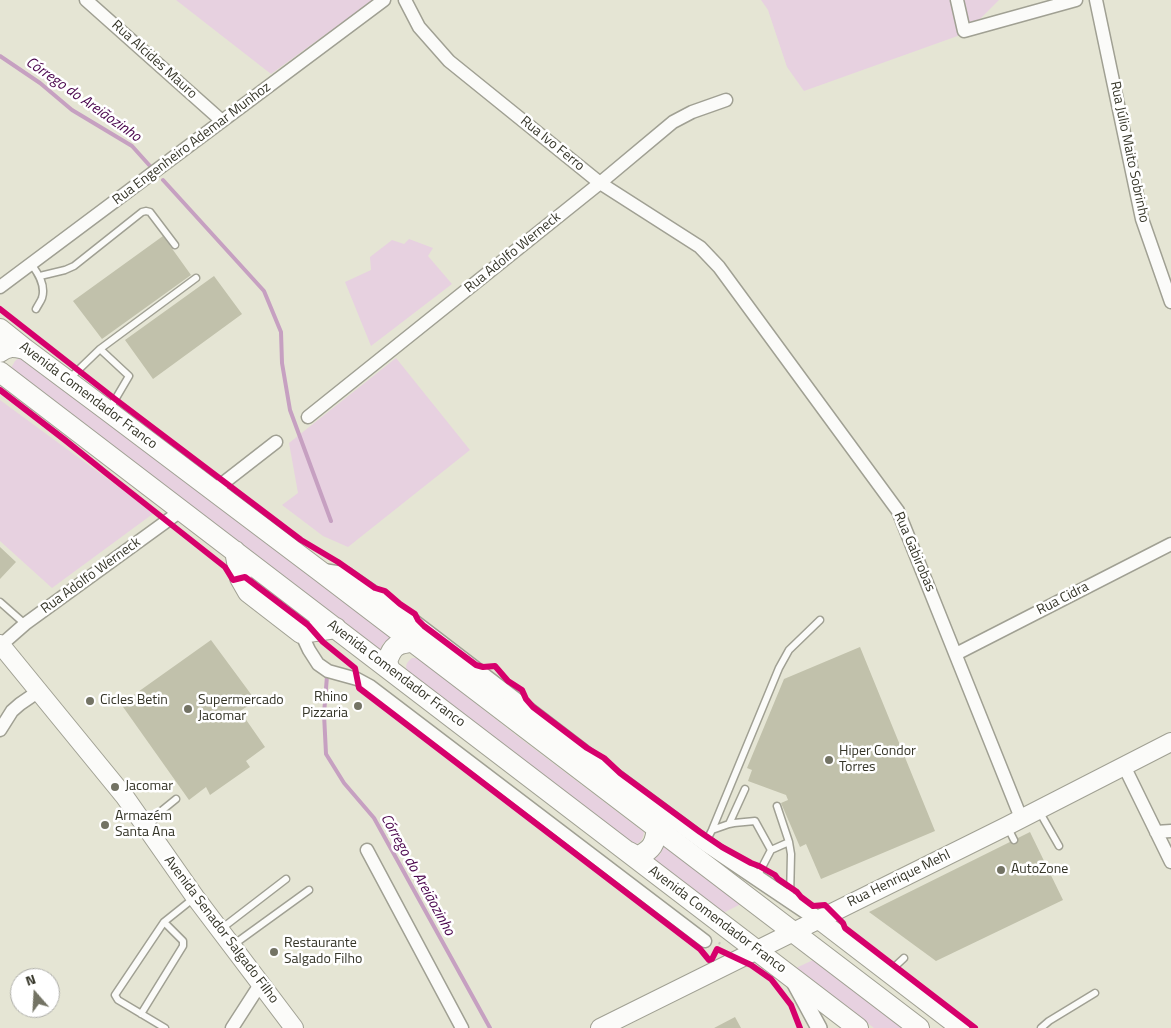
<!DOCTYPE html>
<html>
<head>
<meta charset="utf-8">
<style>
  body { margin:0 }
  #map { position:relative; width:1171px; height:1028px; overflow:hidden; background:#e5e5d4; font-family:"Titillium Web",sans-serif }
  canvas { display:block }
  .north { position:absolute; left:10px; top:968px; width:50px; height:50px; box-sizing:border-box; background:#fff; border:1px solid #aeaea9; border-radius:50%; rotate:341deg; font-size:14px; font-weight:700; line-height:20px; text-align:center; color:#353528 }
  .north::after { content:''; display:block; margin:auto; width:18px; height:22px; background:#737364; clip-path:polygon(50% 0,100% 100%,50% 72%,0 100%) }
</style>
</head>
<body>
<div id="map">
<canvas width="1171" height="1028"></canvas>
<div class="north">N</div>
</div>
<script>
const ctx = document.querySelector('canvas').getContext('2d');
ctx.lineJoin = 'round';
function fillPath(path, color) {
  ctx.fillStyle = color;
  ctx.fill(path, 'evenodd');
}
function stroke(path, color, width, dash) {
  ctx.strokeStyle = color;
  ctx.lineWidth = width;
  ctx.lineCap = dash ? 'butt' : 'round';
  ctx.setLineDash(dash || []);
  ctx.stroke(path);
}
function drawText(font, color, halo, rows, align = 'center') {
  ctx.font = font + ' "Titillium Web",sans-serif';
  ctx.lineWidth = 5;
  ctx.setLineDash([]);
  ctx.textBaseline = 'middle';
  ctx.strokeStyle = halo;
  ctx.fillStyle = color;
  for (const [text, x, y, turn = 0] of rows) {
    ctx.save();
    ctx.translate(x, y);
    ctx.rotate((+turn || 0) * Math.PI / 180);
    ctx.textAlign = isNaN(turn) ? turn : align;
    if (halo) ctx.strokeText(text, 0, 0);
    ctx.fillText(text, 0, 0);
    ctx.restore();
  }
}
fillPath(new Path2D(`
  M176,0H373L271,74Z
  M761,0H999L966,33L804,91L787,67L768,10Z
  M409,239L433,248L428,256L452,284L371,346L345,282L371,270L370,257L392,240L404,244Z
  M19,358H25L394,640C386,640 383,642 380,650L11,368L15,361Z
  M396,358L470,450L348,547L323,536L282,505L298,493L289,443Z
  M0,400L154,513L52,588L0,541Z
  M412,658H418L516,735L644,832C643,839 641,842 635,845L407,671C405,665 407,662 412,658Z
  M663,846L741,904L723,913L649,858C657,858 662,855 663,846Z
  M813,960L903,1028H874L796,968Z`), '#e7d1e0');
stroke(new Path2D(`
  M0,56L40,83L72,110L132,146L150,166
  M163,180L264,291L281,332L282,363L290,410L331,521
  M327,676L324,714L326,754L344,783L374,818L490,1028`), '#c6a0c1', 4);
fillPath(new Path2D(`
  M163,236L191,275L102,339L73,301Z
  M214,276L242,314L153,379L125,340Z
  M0,547L16,562L0,579Z
  M211,640L256,701L240,711L265,747L246,761L250,767L210,795L206,787L189,800L121,704Z
  M860,647L935,831L821,879L806,844L800,847L781,803L788,800L786,795L748,781L752,770L747,768L784,679Z
  M1030,832L1063,900L936,961L869,912Z
  M735,1017L741,1028H714Z`), '#c1c1ab');
const service = new Path2D(`
  M31,264C38,273 46,285 42,298C41,301 38,305 36,309
  M40,276L65,270L74,266L142,212L146,211L150,212L175,245
  M100,349L196,278
  M69,379L100,349L129,376L109,410
  M0,602L25,624
  M777,806L789,842L791,854L790,899
  M1039,811L1059,846
  M729,824L734,823L755,821L771,850
  M148,828L160,812L176,799
  M1008,828L1014,840
  M712,830L729,824L745,789
  M706,842L712,830L779,668L789,650L820,620
  M757,877L771,850L789,842
  M221,929L286,879
  M233,945L309,890
  M889,972L904,958
  M141,1014L183,946V941L164,922
  M165,1028L118,1000L115,995L164,922L194,898
  M1041,1028L1049,1021L1095,993`);
const minor = new Path2D(`
  M86,0L222,121
  M405,0L419,27L449,61L600,183L700,247L719,267L898,511L1021,818
  M957,0L964,31L1076,0
  M1096,0L1142,219L1171,302
  M0,287L384,0
  M308,417L600,183L673,122L692,112L726,100
  M213,491L276,442
  M301,633L309,650L318,664L328,671L357,679L370,686L705,941
  M1,645L25,624L182,510
  M956,654L1171,544
  M0,730L12,711L20,704L39,691
  M1124,766L1171,862
  M1156,832L1171,831
  M367,850L462,1028
  M232,1028L261,983`);
const tertiary = new Path2D(`
  M320,571L346,575L404,615L613,775L705,843L818,919
  M793,980L819,1028`);
const secondary = new Path2D(`
  M0,644L125,797L195,897L294,1028
  M818,919L960,1028
  M600,1028L1007,826L1171,742`);
const trunk = new Path2D(`
  M0,329L25,349L108,411L320,571L919,1028
  M0,352C8,345 15,347 25,349
  M0,372L858,1028
  M235,551L240,578L248,592L301,633L336,628
  M390,670L387,662C392,646 397,643 413,642
  M629,852L638,857C652,849 655,845 657,828`);
stroke(service, '#a0a093', 9);
stroke(minor, '#a0a093', 15);
stroke(tertiary, '#a0a093', 18);
stroke(secondary, '#a0a093', 20);
stroke(trunk, '#a0a093', 22);
stroke(new Path2D(`
  M717,949L720,942`), '#c8c8c1', 2, [2.5, 2.5]);
stroke(service, '#fbfbf9', 6);
stroke(minor, '#fbfbf9', 12);
stroke(tertiary, '#fbfbf9', 15);
stroke(secondary, '#fbfbf9', 18);
stroke(trunk, '#fbfbf9', 20);
stroke(new Path2D(`
  M0,309L115,399L301,540L338,562L375,588L385,591L400,604L415,614L418,620L424,626L476,665L483,667L495,666L508,681L522,690L526,699L533,707L587,748L604,758L620,773L700,832L722,847L751,863L759,866L775,875L778,879L797,892L801,897L813,906L825,905L843,923L845,928L975,1028
  M0,390L65,440L106,473L225,567L233,580L245,577L308,625L323,642L355,668L359,688L700,949L709,960L712,959L717,949L751,965L771,979L791,1005L800,1028`), '#d6006c', 6);
for (const [x, y, r, color] of [
  [90,701,5,"#737364"],
  [358,706,5,"#737364"],
  [188,709,5,"#737364"],
  [829,760,5,"#737364"],
  [115,787,5,"#737364"],
  [105,825,5,"#737364"],
  [1001,870,5,"#737364"],
  [274,952,5,"#737364"]
]) {
  const dot = new Path2D();
  dot.arc(x, y, r, 0, 2 * Math.PI);
  ctx.fillStyle = color;
  ctx.fill(dot);
  stroke(dot, '#fff', 2);
}
drawText('14px', '#353528', '#fff', [
  ["Rua Alcides Mauro",154,60,42],
  ["Rua Engenheiro Ademar Munhoz",192,144,-37],
  ["Rua Ivo Ferro",552,144,39],
  ["Rua Júlio Maito Sobrinho",1129,152,78],
  ["Rua Adolfo Werneck",513,253,-39],
  ["Avenida Comendador Franco",88,396,37],
  ["Rua Gabirobas",914,552,67],
  ["Rua Adolfo Werneck",91,576,-36],
  ["Rua Cidra",1063,599,-27],
  ["Avenida Comendador Franco",396,674,37],
  ["Rua Henrique Mehl",899,879,-26],
  ["Avenida Comendador Franco",717,920,37],
  ["Avenida Senador Salgado Filho",221,930,53]
]);
drawText('14px', '#353528', '#fff', [
  ["Rhino",348,698,"right"],
  ["Pizzaria",348,714,"right"],
  ["Cicles Betin",100,701],
  ["Supermercado",198,701],
  ["Jacomar",198,717],
  ["Hiper Condor",839,752],
  ["Torres",839,768],
  ["Jacomar",125,787],
  ["Armazém",115,817],
  ["Santa Ana",115,833],
  ["AutoZone",1011,870],
  ["Restaurante",284,944],
  ["Salgado Filho",284,960]
], 'left');
drawText('italic 15px', '#49044c', '#fff', [
  ["Córrego do Areiãozinho",83,100,35],
  ["Córrego do Areiãozinho",417,875,61]
]);
</script>
</body>
</html>
